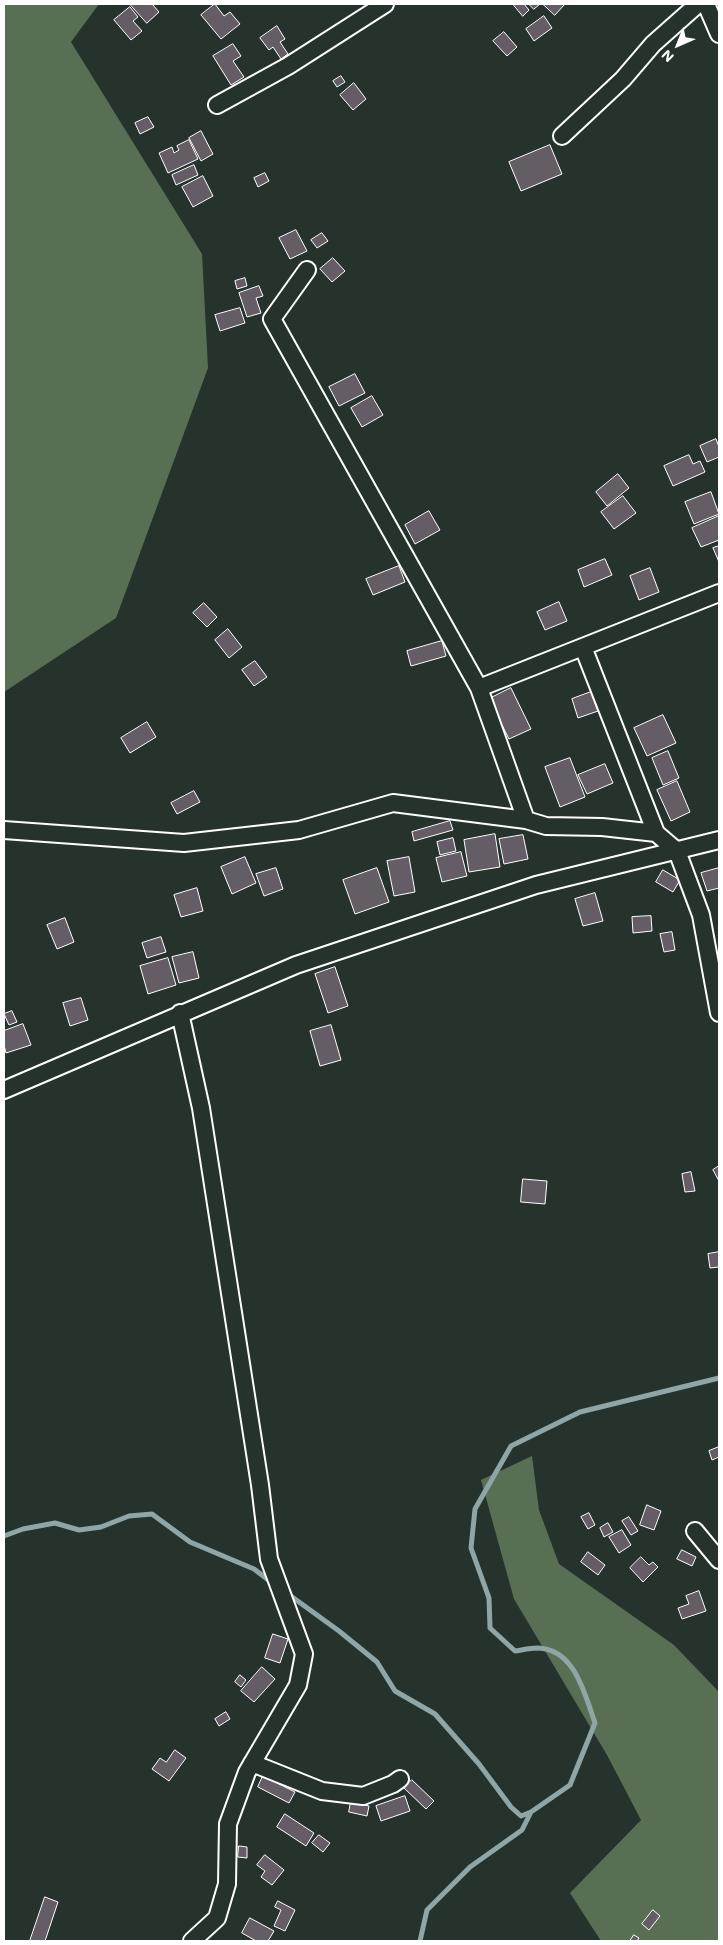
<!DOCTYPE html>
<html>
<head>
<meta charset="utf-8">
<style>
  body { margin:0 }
  #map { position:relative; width:723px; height:1945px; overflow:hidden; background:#26332d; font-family:Mali,sans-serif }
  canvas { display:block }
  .frame { position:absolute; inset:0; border:5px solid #fff; pointer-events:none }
  .north { position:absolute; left:653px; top:20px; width:50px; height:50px; -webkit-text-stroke:4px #26332d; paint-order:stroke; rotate:224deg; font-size:14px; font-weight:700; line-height:20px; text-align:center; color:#fff }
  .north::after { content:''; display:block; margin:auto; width:18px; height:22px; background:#fff; clip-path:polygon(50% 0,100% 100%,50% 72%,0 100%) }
</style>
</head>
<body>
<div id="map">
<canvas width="723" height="1945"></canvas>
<div class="frame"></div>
<div class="north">N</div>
</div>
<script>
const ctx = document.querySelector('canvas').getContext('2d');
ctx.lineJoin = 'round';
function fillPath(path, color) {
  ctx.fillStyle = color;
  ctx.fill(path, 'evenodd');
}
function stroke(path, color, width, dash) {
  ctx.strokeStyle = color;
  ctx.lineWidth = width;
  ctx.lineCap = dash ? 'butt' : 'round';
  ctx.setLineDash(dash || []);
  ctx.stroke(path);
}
fillPath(new Path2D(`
  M4,4H99L71,42L202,254L208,368L116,618L4,692Z
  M532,1456L539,1510L559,1564L674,1645L719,1692V1941H601L570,1893L641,1820L607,1755L514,1599L481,1480Z`), '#586f54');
stroke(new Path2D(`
  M4,1536L23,1529L55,1523L79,1530L101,1527L129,1516L152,1514L190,1542L254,1569L271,1582
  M288,1594L339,1631L377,1662L395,1691L435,1714L479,1764L511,1807L521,1816L531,1812
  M420,1941L427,1910L470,1867L522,1830L531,1812L570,1785L595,1723C585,1695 575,1649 538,1648C530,1648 522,1650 515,1651L490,1628L489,1598L471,1548L475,1509L511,1446L580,1412L719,1378`), '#8fa5a6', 5);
const building = new Path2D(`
  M130,4H152L159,12L147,23Z
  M215,4L224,16L230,12L240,24L221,39L201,15Z
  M513,4H524L529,10L523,16Z
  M529,4H540L534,9Z
  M543,4H565L555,15Z
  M130,7L138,17L133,21L142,31L131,40L114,20Z
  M544,16L552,28L534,41L526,29Z
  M277,26L285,39L280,42L288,54L281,59L273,47L269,50L260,38Z
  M504,32L517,47L507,56L493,41Z
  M233,44L241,56L233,61L244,77L231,85L213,56Z
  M341,76L345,82L337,87L333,81Z
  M354,83L366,99L353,110L340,95Z
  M148,117L154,127L140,134L135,123Z
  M201,131L213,154L201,161L189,138Z
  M189,140L198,159L168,173L159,153L172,147L174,153L179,150L177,146Z
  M550,145L562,174L521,191L509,162Z
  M194,165L198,175L176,185L172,175Z
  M265,173L269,181L258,187L254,178Z
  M203,176L213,196L193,207L182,187Z
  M296,230L307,251L290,259L279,238Z
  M322,233L328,241L317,248L311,240Z
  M333,258L345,271L332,282L320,269Z
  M245,278L247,286L237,289L235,281Z
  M259,286L263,296L256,298L261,313L247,317L239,293Z
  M240,308L245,323L220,331L215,315Z
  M355,374L365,393L339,406L329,387Z
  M372,396L383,415L362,427L351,408Z
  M716,439L719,447V457L707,462L700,446Z
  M689,455L693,464L700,461L705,472L673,486L664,466Z
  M618,474L629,488L607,506L596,492Z
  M711,492L719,514L694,524L685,502Z
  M623,496L636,513L614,529L601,512Z
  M429,511L440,530L415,544L405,525Z
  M719,516V540L701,547L692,528Z
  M719,546V562L713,548Z
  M605,559L612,575L584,587L578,570Z
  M399,566L405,582L373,595L366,579Z
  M650,568L659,592L639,600L630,576Z
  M559,602L567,621L545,630L537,612Z
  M204,603L217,617L207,627L193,613Z
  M228,629L242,647L229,658L215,640Z
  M442,641L446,656L411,666L407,651Z
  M255,661L267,677L254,686L242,670Z
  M511,688L531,729L509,739L489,699Z
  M591,692L598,711L578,718L572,699Z
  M663,715L676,743L647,756L634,728Z
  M147,722L156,737L130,753L121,738Z
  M668,751L679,778L663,785L652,758Z
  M570,758L585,797L560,807L545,767Z
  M605,764L613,783L587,794L578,775Z
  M677,781L690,812L671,821L657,790Z
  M194,791L200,802L177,814L171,803Z
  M450,821L453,830L414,841L412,832Z
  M495,834L500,867L469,872L464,840Z
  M523,835L528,859L504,864L499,839Z
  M453,838L456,851L440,855L437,842Z
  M461,852L467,876L442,882L436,858Z
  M245,857L256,883L232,894L221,867Z
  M409,857L415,892L394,896L387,861Z
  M276,868L283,889L264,896L256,874Z
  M377,868L389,902L355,914L343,880Z
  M719,868V888L707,891L701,873Z
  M663,870L680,880L673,892L656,882Z
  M197,888L203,911L181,917L174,895Z
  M595,893L603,921L583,926L575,899Z
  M651,916L652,931L633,933L632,917Z
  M65,918L74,942L57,949L47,925Z
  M672,932L675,950L664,952L660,934Z
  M161,937L166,952L147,958L142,943Z
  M193,952L199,978L179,983L172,957Z
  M168,958L176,985L148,994L140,966Z
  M335,967L348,1006L328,1013L315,974Z
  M81,998L88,1020L70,1026L63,1003Z
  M12,1011L17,1022L9,1025L4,1014Z
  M23,1024L31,1045L6,1053L4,1045V1031Z
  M331,1025L341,1060L320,1066L310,1031Z
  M719,1166V1181L713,1170Z
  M691,1172L695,1191L685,1192L682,1174Z
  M523,1179L547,1181L545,1204L521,1202Z
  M719,1252V1267L710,1268L708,1254Z
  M719,1447V1457L712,1460L709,1451Z
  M647,1505L661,1511L654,1530L640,1525Z
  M589,1513L595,1525L588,1529L581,1517Z
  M629,1517L638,1531L631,1535L622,1521Z
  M608,1523L613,1532L604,1537L600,1528Z
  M622,1530L631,1545L619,1553L609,1537Z
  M682,1550L696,1557L692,1566L677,1559Z
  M588,1552L605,1565L598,1575L581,1562Z
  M641,1557L649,1565L653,1562L658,1567L643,1582L630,1568Z
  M699,1591L706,1611L682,1619L678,1608L689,1604L686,1596Z
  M273,1634L288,1639L280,1663L265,1658Z
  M262,1667L275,1679L254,1702L241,1691Z
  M240,1675L246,1680L241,1687L235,1682Z
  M226,1712L230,1719L219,1726L215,1719Z
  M175,1750L186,1758L169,1781L152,1769L160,1758L166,1762Z
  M263,1776L295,1792L289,1803L258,1787Z
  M412,1780L434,1801L426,1809L404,1788Z
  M405,1796L410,1811L381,1821L376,1806Z
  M351,1802L369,1806L367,1816L349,1812Z
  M285,1814L314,1833L306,1846L277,1827Z
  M319,1835L330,1843L323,1852L312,1843Z
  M239,1846L247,1847V1858L238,1857Z
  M265,1855L284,1870L272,1885L261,1877L265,1871L257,1865Z
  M45,1897L58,1902L45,1941H30Z
  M278,1901L295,1910L285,1931L274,1926L281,1910L275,1907Z
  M653,1910L660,1916L649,1930L642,1924Z
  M250,1918L274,1931L268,1941H256L242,1933Z
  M634,1935L639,1938L637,1941H630Z`);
fillPath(building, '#645d66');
stroke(building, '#fff', 1);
const minor = new Path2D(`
  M706,4L719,34
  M217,105L288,66L385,4
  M562,136L623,79L653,44L698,4
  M307,270L272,319L479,688L526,820
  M583,647L656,833
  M479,688L719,593
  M4,830L184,843L299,830L393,803L526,820L546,826L602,827L656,833L677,851L701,915L719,1013
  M180,1013L201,1108L260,1485L269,1559L304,1654L298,1685L247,1772L228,1824L227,1884L217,1918L192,1941
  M4,1090L296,965L536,885L719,840
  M695,1531L719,1560
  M252,1763L322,1791L363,1796L393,1784L400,1779`);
stroke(minor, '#fff', 20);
stroke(minor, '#26332d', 16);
</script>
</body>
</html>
